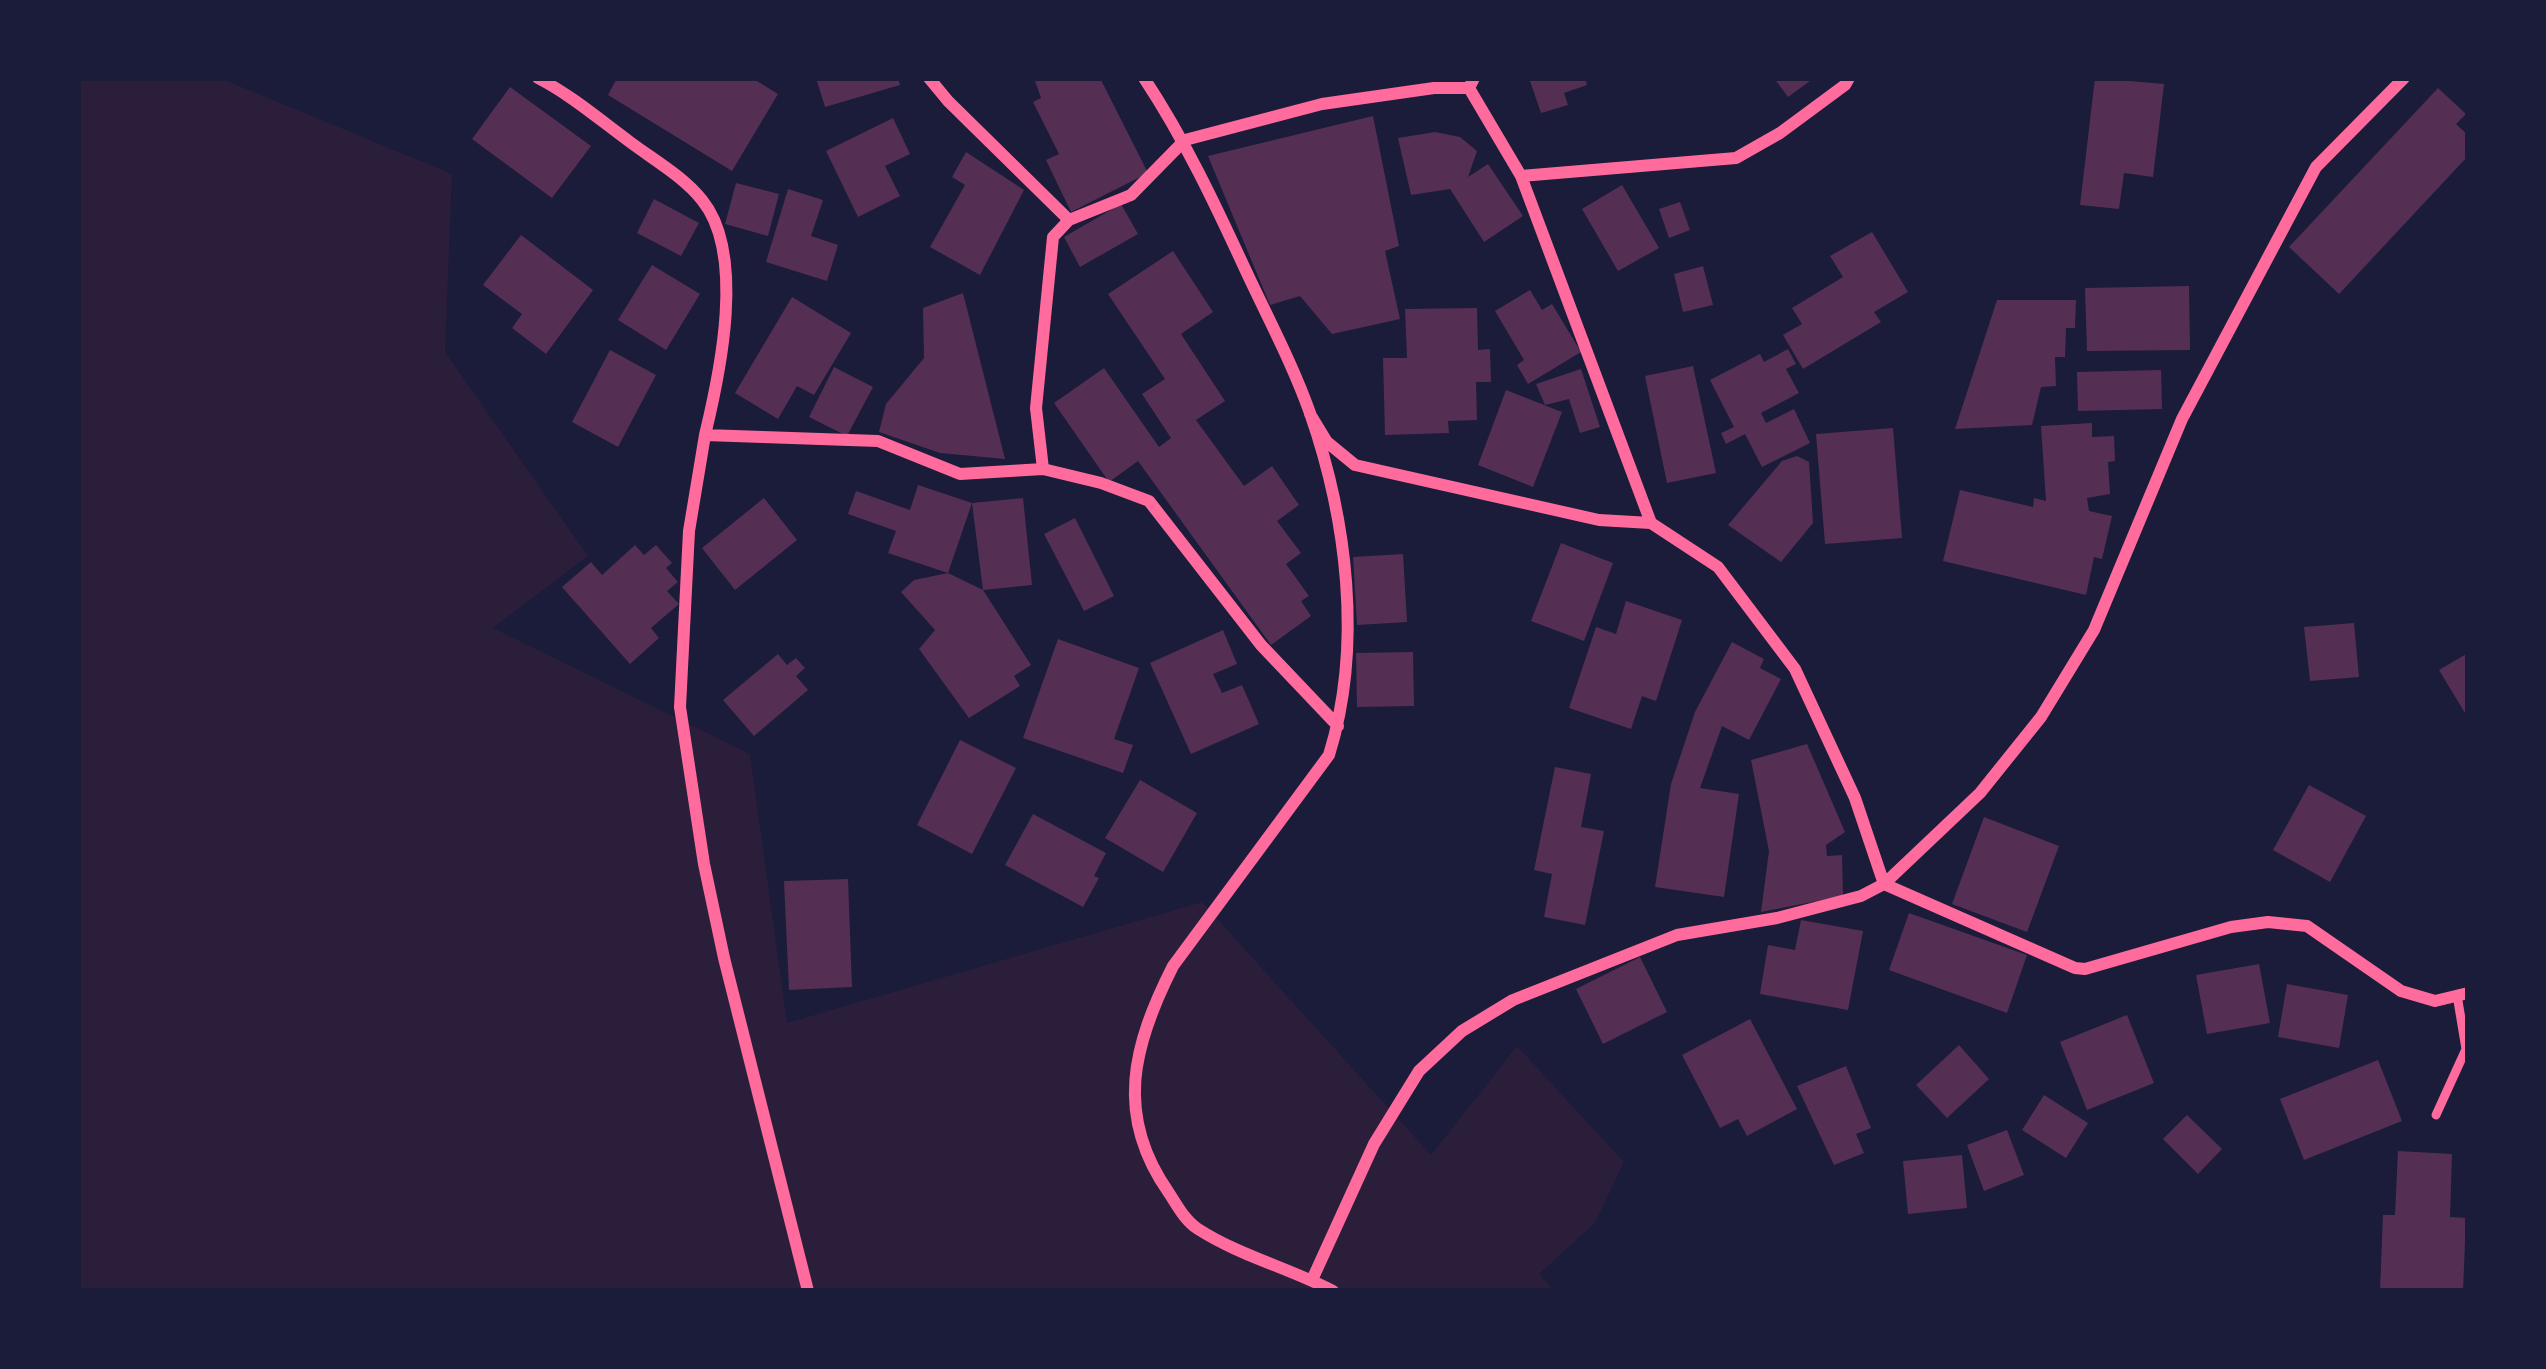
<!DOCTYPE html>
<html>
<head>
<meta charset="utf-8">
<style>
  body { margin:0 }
  #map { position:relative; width:2546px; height:1369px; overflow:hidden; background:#1b1b3a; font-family:Montserrat,sans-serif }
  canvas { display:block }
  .frame { position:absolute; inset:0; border:81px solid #1b1b3a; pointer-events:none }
</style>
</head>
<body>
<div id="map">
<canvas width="2546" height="1369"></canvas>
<div class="frame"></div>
</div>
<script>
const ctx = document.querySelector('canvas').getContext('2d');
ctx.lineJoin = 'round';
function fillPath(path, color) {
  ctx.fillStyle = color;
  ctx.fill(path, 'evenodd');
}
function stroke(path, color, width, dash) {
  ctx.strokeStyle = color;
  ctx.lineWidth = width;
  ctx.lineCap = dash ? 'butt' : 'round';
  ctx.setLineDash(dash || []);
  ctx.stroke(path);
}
fillPath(new Path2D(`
  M78,78H220L452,174L445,352L588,556L493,628L750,754L787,1023L1202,902L1431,1155L1517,1046L1624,1162L1595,1223L1539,1274L1554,1291H78Z`), '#2a1e3b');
fillPath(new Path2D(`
  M617,78H752L778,94L732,171L608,95Z
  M816,78H898L900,85L825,107Z
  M1034,78H1100L1148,173L1071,212L1046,160L1059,154L1033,102L1041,98Z
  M1529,78H1585L1587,85L1564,93L1568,105L1541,113Z
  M1774,78H1814L1788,97Z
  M2095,78L2164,84L2153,177L2124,173L2119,209L2080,205Z
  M510,87L591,146L552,198L472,139Z
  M2438,88L2466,114L2456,124L2468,135V156L2339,294L2289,247Z
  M1373,116L1399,246L1385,251L1400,319L1332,334L1300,296L1270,305L1208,156Z
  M893,118L910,154L885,166L900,196L858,217L826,151Z
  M1435,132L1460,137L1477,151L1468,177L1488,164L1523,216L1484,242L1450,189L1411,195L1398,138Z
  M966,152L1024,190L980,275L930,247L965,185L952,177Z
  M736,183L779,194L768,236L725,224Z
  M1622,185L1659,248L1618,271L1582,209Z
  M788,189L823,200L811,236L838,245L827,281L766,262Z
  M654,199L699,223L681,256L637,233Z
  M1680,202L1690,230L1669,238L1659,209Z
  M1121,204L1138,234L1080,267L1064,237Z
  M1872,232L1908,292L1874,312L1881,322L1803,369L1783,335L1802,324L1792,308L1843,277L1830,256Z
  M521,235L593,290L546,354L512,328L522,314L483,285Z
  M1173,251L1213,312L1181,334L1225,401L1196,420L1244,486L1272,466L1299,505L1277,521L1301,553L1286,564L1309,596L1301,601L1311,616L1271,645L1138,461L1109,482L1054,403L1104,368L1159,447L1171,438L1142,394L1165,379L1108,294Z
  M652,265L700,294L666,350L618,320Z
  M1703,266L1713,305L1683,312L1674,274Z
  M2189,286L2190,350L2087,351L2085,288Z
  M1530,290L1542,310L1552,304L1581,352L1528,384L1517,365L1524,360L1495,311Z
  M963,293L1005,459L940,453L879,432L886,404L924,358L923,308Z
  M792,297L851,333L814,395L797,386L778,419L735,393Z
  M1997,300H2076L2075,328H2066L2065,357H2055L2056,386L2041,387L2032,425L1955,429Z
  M1477,308L1478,350L1490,349L1491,382H1476L1477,420L1448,421L1449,433L1385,435L1383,358H1407L1405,309Z
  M1788,349L1796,364L1786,369L1799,393L1761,413L1766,423L1794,409L1810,443L1762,467L1745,434L1726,444L1721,433L1734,427L1710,380L1760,354L1764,362Z
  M610,350L656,375L618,447L572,422Z
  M1693,366L1716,473L1667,483L1645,376Z
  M834,367L873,387L847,436L809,417Z
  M1581,369L1600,427L1580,433L1569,399L1545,405L1536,384Z
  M2161,370L2162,409L2078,411L2077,372Z
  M1506,390L1562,412L1533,487L1478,465Z
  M2092,423V437L2114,436L2115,461L2108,462L2110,494L2087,498L2089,511L2112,516L2102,559L2094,557L2086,595L1943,561L1960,490L2033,507L2034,498L2046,501L2041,426Z
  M1893,428L1902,538L1825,544L1816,434Z
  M1797,456L1809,462L1813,523L1781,562L1728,525L1782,461Z
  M918,485L972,503L948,573L983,590L1031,665L1014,676L1020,686L969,718L919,649L935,630L901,592L914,580L948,573L888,553L896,531L848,514L856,491L910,510Z
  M764,498L797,540L735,590L702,548Z
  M1023,498L1032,585L983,590L972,503Z
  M1075,518L1114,596L1084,611L1044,534Z
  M1561,543L1613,563L1584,641L1531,621Z
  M635,545L644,555L656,545L672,563L666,568L678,582L667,591L679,604L651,628L659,638L630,664L562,587L591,562L602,575Z
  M1403,554L1407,622L1357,625L1353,557Z
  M1626,601L1682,620L1656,701L1642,696L1631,729L1569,708L1596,627L1616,634Z
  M2354,623L2359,677L2310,681L2304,627Z
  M1223,630L1237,664L1213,674L1222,693L1242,685L1259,724L1191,754L1150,663Z
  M1058,639L1139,668L1114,739L1133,745L1123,773L1023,738Z
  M1732,642L1764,659L1760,668L1781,679L1749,740L1722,726L1700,788L1739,794L1724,897L1655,887L1671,784L1695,712Z
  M1413,652L1414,706L1357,707L1356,653Z
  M2468,653V718L2439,670Z
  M778,654L787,665L796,658L805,668L796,676L808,690L754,736L723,700Z
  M960,740L1016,768L972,854L917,825Z
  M1807,744L1845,832L1826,845L1827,856L1842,855L1843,896L1761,912L1769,851L1751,760Z
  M1555,767L1591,774L1581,827L1604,831L1585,925L1544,917L1552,874L1534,870Z
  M1140,780L1197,813L1163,872L1105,838Z
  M2309,785L2366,816L2330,882L2273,850Z
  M1033,814L1106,853L1094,876L1099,878L1083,907L1005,865Z
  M1984,817L2059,846L2027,932L1952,904Z
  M848,879L852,987L789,990L784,881Z
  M1909,913L2027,955L2007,1013L1889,970Z
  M1801,920L1863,931L1848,1010L1760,994L1768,945L1795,950Z
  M1640,957L1667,1012L1603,1044L1576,989Z
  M2259,964L2270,1023L2207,1034L2196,975Z
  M2287,984L2348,995L2339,1048L2278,1037Z
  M2127,1015L2154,1083L2087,1110L2060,1042Z
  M1750,1019L1797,1109L1747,1136L1738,1119L1720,1128L1682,1055Z
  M1959,1045L1989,1079L1947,1118L1916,1085Z
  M2378,1060L2402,1121L2304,1160L2280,1099Z
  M1846,1066L1871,1128L1856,1134L1864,1153L1834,1165L1797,1086Z
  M2044,1095L2088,1123L2066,1158L2022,1130Z
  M2187,1115L2222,1149L2198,1174L2163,1139Z
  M2007,1130L2024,1175L1984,1191L1967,1145Z
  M2398,1151L2452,1154L2450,1217L2466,1218L2463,1291H2380L2383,1215H2395Z
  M1962,1155L1967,1208L1908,1214L1903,1161Z`), '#542f53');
stroke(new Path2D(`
  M2436,1115L2466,1049L2457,995`), '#ff6b9d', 9);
stroke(new Path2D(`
  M538,78C571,95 600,120 630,142C654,160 684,177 702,200C746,254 720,373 705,435L878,441L960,474L1043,469L1101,483L1149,501L1261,645L1338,726
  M929,78L948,101L1069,220
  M1144,78C1185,140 1215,204 1246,271C1268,318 1293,365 1310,413C1347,519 1363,646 1329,755L1173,966C1133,1045 1114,1115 1169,1193C1177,1205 1185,1221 1198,1229C1240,1256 1289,1268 1333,1291
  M1469,88L1521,176L1651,523
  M1521,176L1736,158L1780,133L1845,85L1849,78
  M1310,414L1327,442L1355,465L1599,520L1651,523L1718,567L1795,669L1855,798L1884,884L2075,968L2085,969L2231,927L2268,922L2307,926L2401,991L2435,1001L2468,993
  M705,435L689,531L680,707L704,864L724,958L808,1291
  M1043,469L1036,408L1053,237L1069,220L1131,195L1185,140L1322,104L1434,88H1469L1474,78
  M1312,1280L1374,1144L1419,1071L1462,1031L1513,1000L1677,935L1777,918L1861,896L1884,884L1980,793L2041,717L2094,630L2182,419L2316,167L2404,78`), '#ff6b9d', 12);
</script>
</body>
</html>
